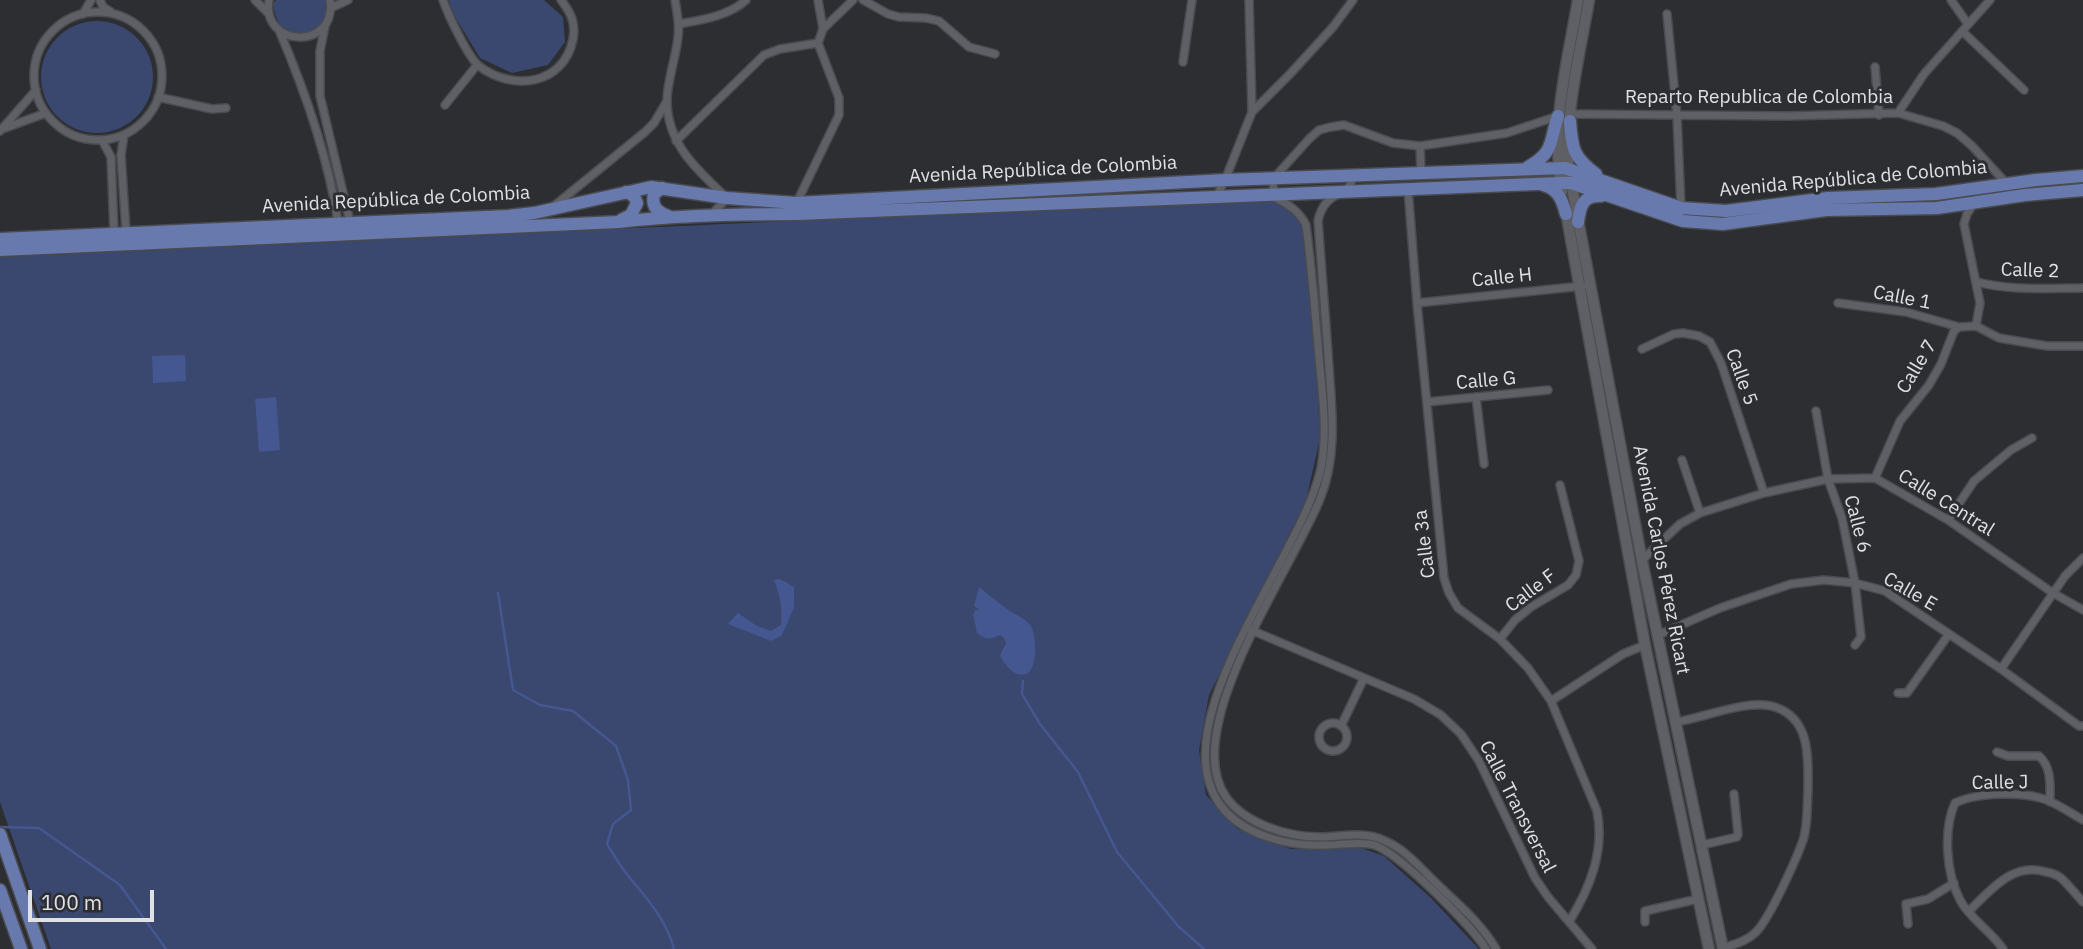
<!DOCTYPE html>
<html>
<head>
<meta charset="utf-8">
<style>
  body { margin:0 }
  #map { position:relative; width:2083px; height:949px; overflow:hidden; background:#2c2e31; font-family:"IBM Plex Sans",sans-serif }
  canvas { display:block }
  .scale { position:absolute; left:28px; top:890px; width:126px; height:32px; box-sizing:border-box; border:4px solid #e0e1e4; border-top:0; padding-left:9px; font-size:21px; line-height:24px; white-space:nowrap; color:#e0e1e4; -webkit-text-stroke:5px #2c2e31; paint-order:stroke }
</style>
</head>
<body>
<div id="map">
<canvas width="2083" height="949"></canvas>
<div class="scale">100 m</div>
</div>
<script>
const ctx = document.querySelector('canvas').getContext('2d');
ctx.lineJoin = 'round';
function fillPath(path, color) {
  ctx.fillStyle = color;
  ctx.fill(path, 'evenodd');
}
function stroke(path, color, width, dash) {
  ctx.strokeStyle = color;
  ctx.lineWidth = width;
  ctx.lineCap = dash ? 'butt' : 'round';
  ctx.setLineDash(dash || []);
  ctx.stroke(path);
}
function drawText(font, color, halo, rows, align = 'center') {
  ctx.font = font + ' "IBM Plex Sans",sans-serif';
  ctx.lineWidth = 6;
  ctx.setLineDash([]);
  ctx.textBaseline = 'middle';
  ctx.strokeStyle = halo;
  ctx.fillStyle = color;
  for (const [text, x, y, turn = 0] of rows) {
    ctx.save();
    ctx.translate(x, y);
    ctx.rotate((+turn || 0) * Math.PI / 180);
    ctx.textAlign = isNaN(turn) ? turn : align;
    if (halo) ctx.strokeText(text, 0, 0);
    ctx.fillText(text, 0, 0);
    ctx.restore();
  }
}
fillPath(new Path2D(`
  M276,0H326L327,3V21C301,44 279,41 273,4Z
  M449,0H544L563,17L565,42L548,65L512,73L480,58L452,12Z
  M41 77a56 56 0 1 1 112 0a56 56 0 1 1-112 0Z
  M1272,199L1287,208L1303,226L1315,327L1320,438L1306,501L1209,695L1199,750L1206,795L1238,829L1291,849L1361,848L1384,856L1431,898L1479,949H51L0,802V257Z`), '#3a476f');
fillPath(new Path2D(`
  M185,355L186,381L153,383L152,356Z
  M276,397L280,450L259,452L255,399Z
  M780,579L794,587V607L788,622L781,636L771,641L728,624L738,613L757,626L771,631L781,625C783,609 780,596 774,580Z
  M979,587C988,594 996,601 1004,607C1013,614 1024,617 1031,626C1036,635 1038,666 1028,673C1017,680 1003,664 1000,655L1006,643L1004,638L1000,635C990,640 986,640 977,633L973,614L975,611L979,609L974,606Z`), '#455790');
stroke(new Path2D(`
  M498,593L513,690L540,705L573,711L616,746L628,780L631,810L613,824L607,844C613,854 619,864 626,873C645,897 666,918 674,949
  M1023,681L1022,694L1040,724L1078,772L1117,852L1179,927L1204,949
  M0,827L39,828L120,885L166,949`), '#455790', 2.5);
const minor = new Path2D(`
  M100,0L103,7L111,12
  M255,0L269,14
  M269,0C261,48 337,51 330,0
  M443,0C448,15 468,57 479,66C513,92 564,85 573,39C576,23 571,13 561,0
  M675,0C677,12 680,25 678,37C676,58 667,80 667,101C667,144 698,171 727,198L712,214
  M818,0L823,29
  M863,0L888,14L899,17L926,18L939,21L969,47L995,54
  M1249,0L1252,111
  M1951,0L1968,24
  M331,8L348,0
  M34 76a64 64 0 1 1 128 0a64 64 0 1 1-128 0Z
  M83,14L91,0
  M1667,14L1677,116L1681,208
  M679,24C701,20 729,16 746,0
  M325,26L320,51V96L350,222
  M279,30C305,91 328,156 338,222
  M1962,31L2024,90
  M818,43L823,29L853,0
  M1183,62L1192,0
  M1875,67L1879,115
  M158,97L212,109L226,108
  M445,105L477,65
  M1898,113L1924,74L1990,0
  M1570,114L1787,116L1898,113L1943,126L1957,133L1972,146L2006,183
  M5,128L46,113
  M0,131L36,90
  M124,135L121,155L126,231
  M102,140L111,157L114,232
  M676,141L764,55L780,49L818,43
  M1420,146L1421,172
  M1354,176L1347,191C1331,195 1321,205 1318,221C1321,265 1325,309 1328,353C1331,402 1339,453 1320,499C1293,567 1178,729 1226,797C1245,824 1288,837 1320,837C1339,837 1359,832 1378,838C1386,841 1394,845 1401,850C1412,858 1422,869 1432,879C1454,901 1480,921 1496,949
  M1408,189L1417,303L1444,578L1449,593L1458,608L1500,639L1528,668L1551,701L1597,811C1605,851 1590,888 1569,922
  M1216,197L1225,180L1252,112L1290,74L1333,27L1353,0
  M797,202L839,115V98L818,43
  M1974,203L1967,214L1964,224L1980,303L1976,326
  M554,206L645,132L654,123L667,101
  M1977,282C2011,291 2048,288 2083,288
  M1417,303L1583,286
  M1838,303L1906,312L1959,327
  M1642,349L1674,334L1683,333L1699,336L1710,342L1721,363L1764,493
  M1476,397L1484,464
  M1427,402L1548,390
  M1816,411L1828,479L1842,518L1855,583L1861,637L1855,645
  M1682,460L1700,513
  M1875,478L1900,421L1929,385L1941,364L1954,331L1959,327L1976,326L1999,338L2047,346H2083
  M1948,520L1974,481L2011,450L2032,438
  M1641,561L1680,524L1700,513L1764,493L1828,479L1875,478L1948,520L2053,593L2083,610
  M1251,630L1414,699L1441,715L1461,734L1479,761L1535,878L1548,897L1592,949
  M1658,635L1720,608L1791,584L1824,580L1855,583L1885,591L2001,669L2079,726H2083
  M1500,639L1515,620L1531,607L1568,585L1576,575L1579,561L1560,485
  M2001,669L2065,576L2083,558
  M1898,693H1907L1949,634
  M1551,701L1623,654L1645,645
  M1676,722C1703,718 1750,698 1775,707C1811,719 1808,758 1808,789C1807,805 1808,821 1804,837C1798,856 1770,918 1756,932C1747,941 1735,944 1723,948
  M1319 737a14 14 0 1 1 28 0a14 14 0 1 1-28 0Z
  M1341,726L1364,678
  M1997,752L2008,756H2039C2052,767 2050,786 2050,802
  M1702,845L1737,837L1738,834L1734,794
  M1969,911C1990,891 2013,861 2046,872C2052,873 2057,875 2061,878C2069,885 2076,895 2083,902
  M1645,922V911L1698,899
  M1908,924L1906,904L1928,899L1954,883
  M1486,949C1472,926 1399,853 1374,845C1359,841 1342,845 1327,845C1290,847 1244,836 1221,806C1158,723 1303,555 1321,468C1328,431 1322,393 1319,357C1315,313 1312,269 1306,225C1299,211 1288,204 1274,197L1273,179L1309,139L1319,130L1331,127L1344,125L1393,143L1420,146L1507,133L1558,116
  M2003,949C1991,931 1970,919 1960,900C1946,873 1943,830 1955,803C1978,792 2026,791 2049,801C2061,806 2072,814 2083,820`);
const secondary = new Path2D(`
  M1589,0C1580,54 1562,123 1570,177L1642,561L1723,949
  M1562,191C1550,125 1567,65 1578,0
  M1565,207L1645,645L1709,949`);
const primary = new Path2D(`
  M1570,121C1572,149 1573,157 1596,174
  M1528,167C1555,152 1549,142 1558,116
  M1543,185C1558,189 1562,199 1566,214
  M662,188L654,194C651,206 657,212 668,216
  M621,220L631,215L637,203L634,196L626,192
  M1578,222C1580,206 1583,195 1601,196
  M0,239L508,216L534,213L651,187L727,198L796,203L1225,180L1565,168L1681,208L1726,211L1828,198L1936,194L2036,180L2083,176
  M0,250L618,222C678,215 736,214 797,214L1560,183H1571L1683,221L1723,224L1826,210L1937,208L2025,195L2083,190
  M0,834L40,949
  M0,890L21,949`);
stroke(minor, '#494b4e', 10);
stroke(secondary, '#494b4e', 13);
stroke(primary, '#494b4e', 15);
stroke(minor, '#5f6065', 7);
stroke(secondary, '#5f6065', 10);
stroke(primary, '#6879ae', 12);
drawText('19px', '#e0e1e4', '#2c2e31', [
  ["Reparto Republica de Colombia",1759,98],
  ["Avenida República de Colombia",1043,170,-3],
  ["Avenida República de Colombia",1853,179,-5],
  ["Avenida República de Colombia",396,200,-3],
  ["Calle 2",2030,271,2],
  ["Calle H",1502,278,-6],
  ["Calle 1",1902,298,11],
  ["Calle 7",1917,367,-59],
  ["Calle 5",1741,377,70],
  ["Calle G",1486,381,-5],
  ["Calle Central",1946,503,32],
  ["Calle 6",1857,524,75],
  ["Calle 3a",1425,544,-97],
  ["Avenida Carlos Pérez Ricart",1661,560,79],
  ["Calle F",1531,591,-37],
  ["Calle E",1910,592,30],
  ["Calle J",2000,783,-1],
  ["Calle Transversal",1517,807,63]
]);
</script>
</body>
</html>
